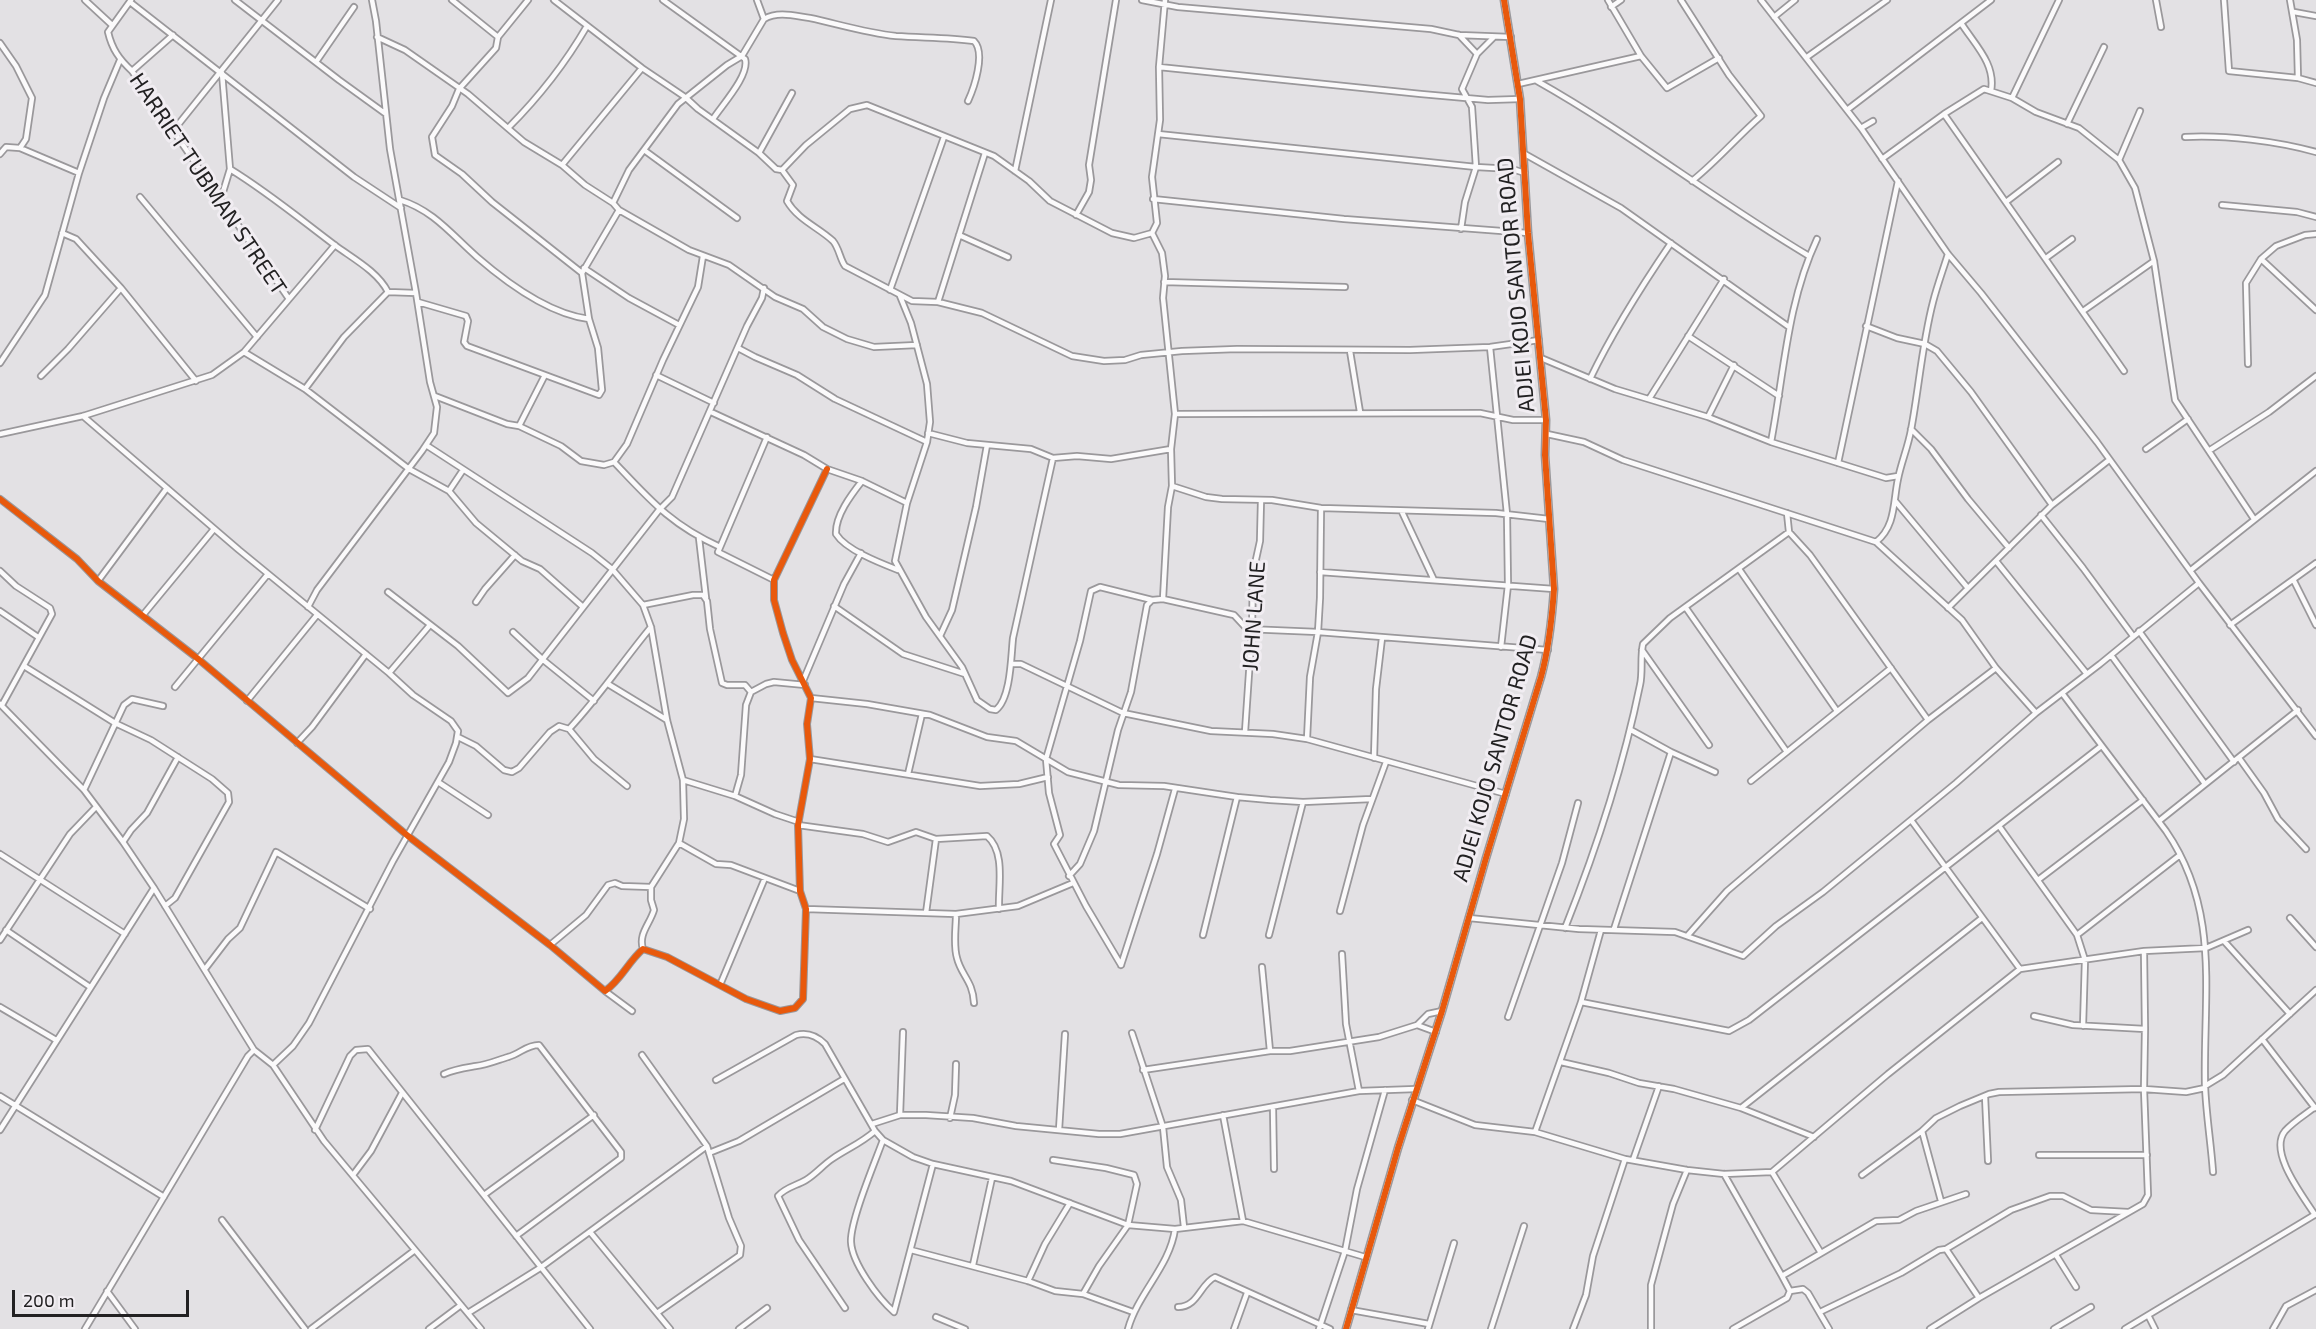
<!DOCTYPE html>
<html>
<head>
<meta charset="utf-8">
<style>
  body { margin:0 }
  #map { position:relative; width:2316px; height:1329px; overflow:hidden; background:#e3e1e4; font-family:"Exo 2",sans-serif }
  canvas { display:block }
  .scale { position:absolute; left:12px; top:1290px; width:177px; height:27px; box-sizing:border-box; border:3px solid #222122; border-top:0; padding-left:8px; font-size:18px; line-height:21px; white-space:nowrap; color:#222122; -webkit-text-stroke:4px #f1edf2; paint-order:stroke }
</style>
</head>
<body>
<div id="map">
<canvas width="2316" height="1329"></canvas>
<div class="scale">200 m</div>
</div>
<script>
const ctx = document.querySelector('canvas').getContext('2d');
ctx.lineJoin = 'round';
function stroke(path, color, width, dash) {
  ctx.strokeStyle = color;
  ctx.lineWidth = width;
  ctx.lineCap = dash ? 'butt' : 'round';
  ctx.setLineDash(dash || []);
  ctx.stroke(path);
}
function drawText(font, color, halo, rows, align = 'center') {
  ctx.font = font + ' "Exo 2",sans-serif';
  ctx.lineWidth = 6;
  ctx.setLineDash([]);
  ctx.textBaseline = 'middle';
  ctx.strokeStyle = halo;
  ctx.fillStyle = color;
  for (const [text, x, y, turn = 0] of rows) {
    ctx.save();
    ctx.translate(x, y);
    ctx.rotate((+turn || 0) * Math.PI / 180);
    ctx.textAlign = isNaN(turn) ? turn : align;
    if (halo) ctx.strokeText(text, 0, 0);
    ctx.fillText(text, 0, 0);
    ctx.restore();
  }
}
const minor = new Path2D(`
  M85,0L112,25
  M131,0L108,32C112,49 119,59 132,71L289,299
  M235,0L339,80L386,114
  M452,0L498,37
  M528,0L498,37L496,48L459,89L452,106L432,137L435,155L462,174L492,202L582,273
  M554,0L642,68L685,97L698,109L759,153L776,169L782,170
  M663,0L745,59C750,75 722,105 713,119
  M757,0L764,19
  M1142,0L1178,7L1431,29L1459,35L1511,37
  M1608,0L1641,56L1667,88L1719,58
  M1681,0L1729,75L1761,116C1737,137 1717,161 1692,181
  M1761,0L1861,128L1948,254L1981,293L2097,442L2199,583L2316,736
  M2156,0L2161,27
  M2224,0L2229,71L2298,78L2316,83
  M2290,0L2297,40L2298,78
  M130,2L354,177L401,208
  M1611,7L1621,0
  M2294,12L2316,16
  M1774,17L1795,0
  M1961,23C1975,45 1996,64 1991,91
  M1459,35L1477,54L1462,89L1472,107L1476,167L1465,202L1461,229
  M377,37L405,50L468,94L524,142L562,165L585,185L613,203L619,210L689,250L729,265L775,297L803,309L823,327L847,339L874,347L917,345
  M0,43L16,66L32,98L26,139L20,148
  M1477,54L1494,37
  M1807,57L1887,0
  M316,62L354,7
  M1159,67L1421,94L1488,100L1520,99
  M132,71L173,35
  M1537,81C1631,134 1716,201 1809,256
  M1518,84L1641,56
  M2012,98L2059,0
  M1847,110L1991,0
  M1944,114L2124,371
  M2067,124L2104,47
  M508,128C539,97 565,64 587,26
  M1861,128L1873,121
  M173,131L278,0
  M1158,134L1476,167L1512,169L1525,173
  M2185,137C2226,135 2276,141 2316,152
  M644,150L737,218
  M759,153L792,93
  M1523,153L1621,208L1789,327
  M0,154L6,147L20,148L79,173
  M1882,159L1944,114L1984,89L2012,98L2036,112L2079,128L2119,160L2135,188L2154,261L2175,400L2254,519
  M2119,160L2140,111
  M562,165L642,68
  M230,169C269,193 300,219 336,246C354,259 378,272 388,292
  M1015,171L1051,0
  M140,197L257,337
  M219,198L223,192L230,169L222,73
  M1153,199L1344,219L1528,233
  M400,200C433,210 452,235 477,257C507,283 549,314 589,319
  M2006,202L2058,162
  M613,203L629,170L678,104L727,65L742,56L764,19C778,11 795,16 810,18C838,24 867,33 896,36C922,38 948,37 974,41C986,53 974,88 968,101
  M2222,205L2297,212L2316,217
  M1076,215L1089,192L1091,180L1089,165L1116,0
  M62,233L76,239L121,288L196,381
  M1152,233L1134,238L1112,233L1050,201L1029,181L994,156L867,105L850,109L806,145L782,170L793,185L787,201C798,220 818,227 833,241C839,248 840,259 845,266L912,301L938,302L982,313L1072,356L1104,361L1125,360L1141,355L1182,351L1237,349L1410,350L1490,347L1539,340
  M959,235L1008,257
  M2046,258L2072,239
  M2261,259L2316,310
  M584,268L629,298L679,325
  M1164,282L1345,287
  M890,290L944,137
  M900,296L911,323L927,384L930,422L927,442L907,503L895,561L926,617L962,667L977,700L990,709L996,710C1011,698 1011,656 1013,638L1053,458
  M418,302L466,316L468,321L464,342L467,346L599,395L602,390L598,348L589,319L582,273L619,210
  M938,302L985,153
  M2083,311L2154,261
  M1866,326L1897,338L1925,344L1937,351L1971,392L2052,505
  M1688,336L1779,396
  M1490,347L1507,514L1508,585L1501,647
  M738,348L755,357L797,375L835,399L927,442
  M1350,351L1360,412
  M244,352L305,389L409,469L449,491L476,523L522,561L540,569L583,607
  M1541,358L1615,389L1708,417L1771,442L1886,478L1898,476
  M0,363L45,295L79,173L104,98L120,60
  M2248,364L2246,283L2261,259L2276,246L2305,235L2316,234
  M656,375L714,403
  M41,376L68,349L121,288
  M1590,379C1613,331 1641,287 1671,243
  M305,389L344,337L388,292L416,293
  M435,396L507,424L519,426L561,446L581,461L604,465L614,462C650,500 671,525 720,547
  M1649,399L1724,279
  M711,412L804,455L827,469L862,481L907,503
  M1175,414L1480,413L1513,420H1546
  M83,416L239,550L389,673L413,695L451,721L458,731L456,743L449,762L393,861L309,1023L293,1046L273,1065
  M1708,417L1734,365
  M519,426L545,375
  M1911,429L1931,449L1968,499L2009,548
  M928,433L967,443L1031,449L1053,458L1077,456L1111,459L1171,449L1175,414L1163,298L1165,276L1162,253L1152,233L1157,223L1152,177L1160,120L1159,67L1165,0
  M0,434L83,416L212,375L244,352L335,245
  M1547,434L1584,442L1623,460L1876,542L1962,620L1996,668L2036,713
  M767,437L718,552L774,580
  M1771,442C1784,374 1787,303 1817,239
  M426,445L592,553L612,569L643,605L651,627L667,720L683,780L684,819L679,843L651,887V900L654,910C650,924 638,934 643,949
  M2146,449L2188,419
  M2210,450L2269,412L2316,376
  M614,462L627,444L663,360L698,287L703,256
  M1838,463L1898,181
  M862,481C851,495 835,516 836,534C846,550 880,563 898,570
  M1172,486L1206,497L1222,499L1272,500L1321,508L1496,513L1549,519
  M449,491L463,470
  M0,499L77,559L98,581L197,658L408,836L550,945L605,991C621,980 628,962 643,949L667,957L746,999L780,1011L795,1008L803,999L806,909L800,891L798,825L810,759L807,724L811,698L792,660L783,633L774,600V580L827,469
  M1896,502L1967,587
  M1402,512L1434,580
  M1787,513L1789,532L1810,555L1928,720
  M2041,515L2083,568L2133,636
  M699,538L706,598
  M1876,542C1896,526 1893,502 1898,479C1901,463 1908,447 1911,430C1919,388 1922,344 1933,302C1937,286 1943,270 1948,254
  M1996,561L2087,674
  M1739,569L1837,711
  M2191,570L2316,471
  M0,571L16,586L50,608L52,614L2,705
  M1320,572L1554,589
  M98,581L167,488
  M2294,581L2316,625
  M388,592L458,646L508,693L528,678L659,510L672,497L747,326L762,298L764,288
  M1163,599L1168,507L1172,486L1171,449
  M476,602L485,589L515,555
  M643,605L693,595H703L707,601L710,629L722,683L727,685H745L751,692
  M834,606L903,654L965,674
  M308,607L317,590L422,451L434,433L437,407L430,382L416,293L390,149L376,21L372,0
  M1686,608L1787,752
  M1948,608L2052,505L2109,460
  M0,611L38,637
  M143,615L214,529
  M2230,625L2316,563
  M2139,631L2234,762
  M513,632L542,659L594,701
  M940,636L952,610L976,507L987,445
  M1642,650L1709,745
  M2111,655L2205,784
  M1011,664H1021L1123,713L1211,731L1273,734L1307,739L1506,794
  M24,666L115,723L151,740L212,779L228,793L229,802L175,898L165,906
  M389,673L430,625
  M803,681L844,584L861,553
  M608,684L667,720
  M175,687L268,574
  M2062,693L2166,831C2221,911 2203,994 2205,1085C2206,1114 2211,1143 2213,1172
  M811,698L867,704L930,715L987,737L1016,741L1068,772L1119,785L1164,786L1237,797L1270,800L1303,802L1372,799
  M247,701L317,615
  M0,704L84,790L123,842L154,888L254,1050L273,1065L324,1141L481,1329
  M569,729L594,759L627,786
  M1631,730L1671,752L1715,772
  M1245,732L1252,629L1253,573L1260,541L1261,500
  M458,737L476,746L504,770L512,772L519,768L550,732L559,726L569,729C599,697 623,661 651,627
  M1307,739L1310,677L1318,632L1320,598L1321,508
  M297,743L312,727L366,654
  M1374,758L1376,689L1382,638
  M2239,758L2264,793L2278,819L2306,849
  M810,759L980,786L1019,784L1048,777
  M908,774L922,714
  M683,780L735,796L775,814L799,822
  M1751,781L1891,668
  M438,782L488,815
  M84,790L124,705L132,699L163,706
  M735,796L741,775L746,705L751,692L766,684L774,682L805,685
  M1911,820L2020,969
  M2159,821L2298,710
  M798,825L863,834L888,842L916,832L936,839L987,836C1006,852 998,887 999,909
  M1999,826L2077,935L2085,960L2083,1026
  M123,842L131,830L147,813L178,757
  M679,843L716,864L731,865L800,891
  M0,854L125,934
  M1069,876L1080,864L1094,831L1118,730L1131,692L1147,605L1152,600L1163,599L1234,615L1247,629L1318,632L1548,650
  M2038,880L2143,800
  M806,909L956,914L1018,906L1073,883
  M1340,911L1363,825L1386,762
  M926,913L936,839
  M956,914C956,928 953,945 957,958C961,975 973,981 974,1003
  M1469,918L1579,929L1675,932L1743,956L1776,926L1823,892L1956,783L2036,713L2100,664L2199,583
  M2290,918L2316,947
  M1565,928C1596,850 1623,768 1640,685C1643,672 1640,658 1643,644L1670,618L1789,532
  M1614,929L1671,752
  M6,930L90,987
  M1203,935L1237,797
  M1269,935L1303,802
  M1688,935L1727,891L1928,720L1996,668
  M2077,935L2180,855
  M0,940L70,834L95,808
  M2224,941L2290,1014
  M550,945L586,915L608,885L615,883L622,886L651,887
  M1342,954L1346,1024L1359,1091
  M1121,965L1086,906L1054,844L1060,835L1049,793L1046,759L1080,641L1091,591L1100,587L1152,600
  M1121,965L1157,854L1175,789
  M1262,967L1270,1051H1290L1379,1037L1417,1025L1428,1014L1442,1011
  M205,969L228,939L240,928L276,852L370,909
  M720,985L765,878
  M605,991L632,1011
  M1581,1002L1729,1031L1749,1020L2100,747
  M0,1007L56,1040
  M2034,1016L2073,1025L2145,1029
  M1508,1017L1562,863L1578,803
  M1417,1025L1436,1032
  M1132,1033L1163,1127L1167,1167L1181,1200L1184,1227
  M2262,1039L2315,1108
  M642,1055L707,1146L729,1218L741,1246L740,1255L657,1313
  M1561,1062L1609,1073L1639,1083L1674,1089L1741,1108L1982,918
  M1143,1070L1270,1051
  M444,1074C455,1069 464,1068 476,1066C487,1065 498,1060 508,1057C520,1054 526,1045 539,1045L621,1152V1158L516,1236
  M716,1080L796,1035C807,1032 817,1036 825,1044L875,1131L883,1140L913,1157L933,1164L1011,1181L1128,1225L1175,1229L1243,1221L1365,1257
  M0,1096L164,1197
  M1985,1096L1988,1161
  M1412,1100L1475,1125L1535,1132L1625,1159L1687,1170L1724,1174L1772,1172L1888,1074L2020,969L2144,951L2206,948L2248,930
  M1273,1107L1274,1169
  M1741,1108L1814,1137
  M900,1115L903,1032
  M1223,1115L1243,1221
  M950,1118L955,1095L956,1064
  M872,1124L900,1115H926L973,1118L1016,1126L1099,1134H1120L1359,1091L1416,1089
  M0,1130L154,888
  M315,1130L350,1056L356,1050L368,1049L590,1329
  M1059,1130L1065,1034
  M1535,1132L1581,1002L1601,930
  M883,1140C875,1162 850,1221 851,1242C852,1263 878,1298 894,1312L933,1164
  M709,1153L739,1141L844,1079
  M2039,1155H2147
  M1633,1160L1659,1086
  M1772,1172L1821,1253
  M1724,1174L1782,1276
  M353,1175L371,1151L402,1093
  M1862,1175L1922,1131
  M484,1195L594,1115
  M1941,1201L1922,1131L1936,1118L1960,1106L1989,1094L1999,1092L2144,1089L2186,1092L2205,1088V1086L2223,1075L2316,990
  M2315,1215C2303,1196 2268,1152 2285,1131C2293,1122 2306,1114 2315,1107
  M222,1220L305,1329
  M590,1232L670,1329
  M1946,1249L2011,1210L2050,1196H2063L2091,1210L2128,1212
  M911,1250L1028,1281L1055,1291L1083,1294L1099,1266L1128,1225L1137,1184L1134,1175L1106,1168L1053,1160
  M2056,1255L2076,1287
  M973,1265L992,1178
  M1028,1281L1045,1244L1070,1203
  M107,1291L135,1329
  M1790,1291L1803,1289L1808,1293L1829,1329
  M1083,1294L1133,1312
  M1178,1307C1198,1307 1200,1284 1215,1277L1330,1329
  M845,1308L799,1240L778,1196C786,1187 796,1186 806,1180C816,1174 823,1165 832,1159C848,1148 860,1144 875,1131
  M1351,1310L1429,1324
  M1820,1312L1901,1273L1939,1250L1946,1249L1979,1298L2143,1204L2148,1195L2144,1089L2145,1029L2144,951
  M468,1313L540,1268L707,1146
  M2148,1315L2155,1329
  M936,1317L965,1329
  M85,1329L248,1056L254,1050
  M311,1329L415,1250
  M429,1329L461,1305
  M739,1329L767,1308
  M1128,1329C1138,1293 1170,1266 1175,1229
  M1234,1329L1247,1293
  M1319,1329L1345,1251L1357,1189L1385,1090
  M1428,1329L1454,1243
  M1491,1329L1524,1226
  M1573,1329L1586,1295L1593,1256L1625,1159
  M1651,1329V1285L1673,1204L1687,1170
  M1733,1329L1787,1298L1790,1291L1782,1276L1876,1221L1899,1220L1916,1211L1966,1194
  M1930,1329L1979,1298
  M2054,1329L2091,1307
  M2125,1329L2316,1214
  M2273,1329L2286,1306L2316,1290`);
const tertiary = new Path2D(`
  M1346,1329L1398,1148L1442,1011L1486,858L1541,677C1549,648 1552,618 1554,589L1545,455L1546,420L1528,233L1520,99L1504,0`);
stroke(minor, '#9a989b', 8);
stroke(tertiary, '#9a989b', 9);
stroke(minor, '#fbfafb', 4.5);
stroke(tertiary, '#fbfafb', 6);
stroke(new Path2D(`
  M0,499L77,559L98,581L197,658L408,836L550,945L605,991C621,980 628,962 643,949L667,957L746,999L780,1011L795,1008L803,999L806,909L800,891L798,825L810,759L807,724L811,698L792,660L783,633L774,600V580L827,469
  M1346,1329L1398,1148L1442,1011L1486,858L1541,677C1549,648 1552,618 1554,589L1545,455L1546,420L1528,233L1520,99L1504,0`), '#e8590c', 6);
drawText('22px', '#222122', '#f1edf2', [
  ["HARRIET TUBMAN STREET",208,184,56],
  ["ADJEI KOJO SANTOR ROAD",1516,285,-95],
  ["JOHN LANE",1254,616,-86],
  ["ADJEI KOJO SANTOR ROAD",1495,758,-74]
]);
</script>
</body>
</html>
